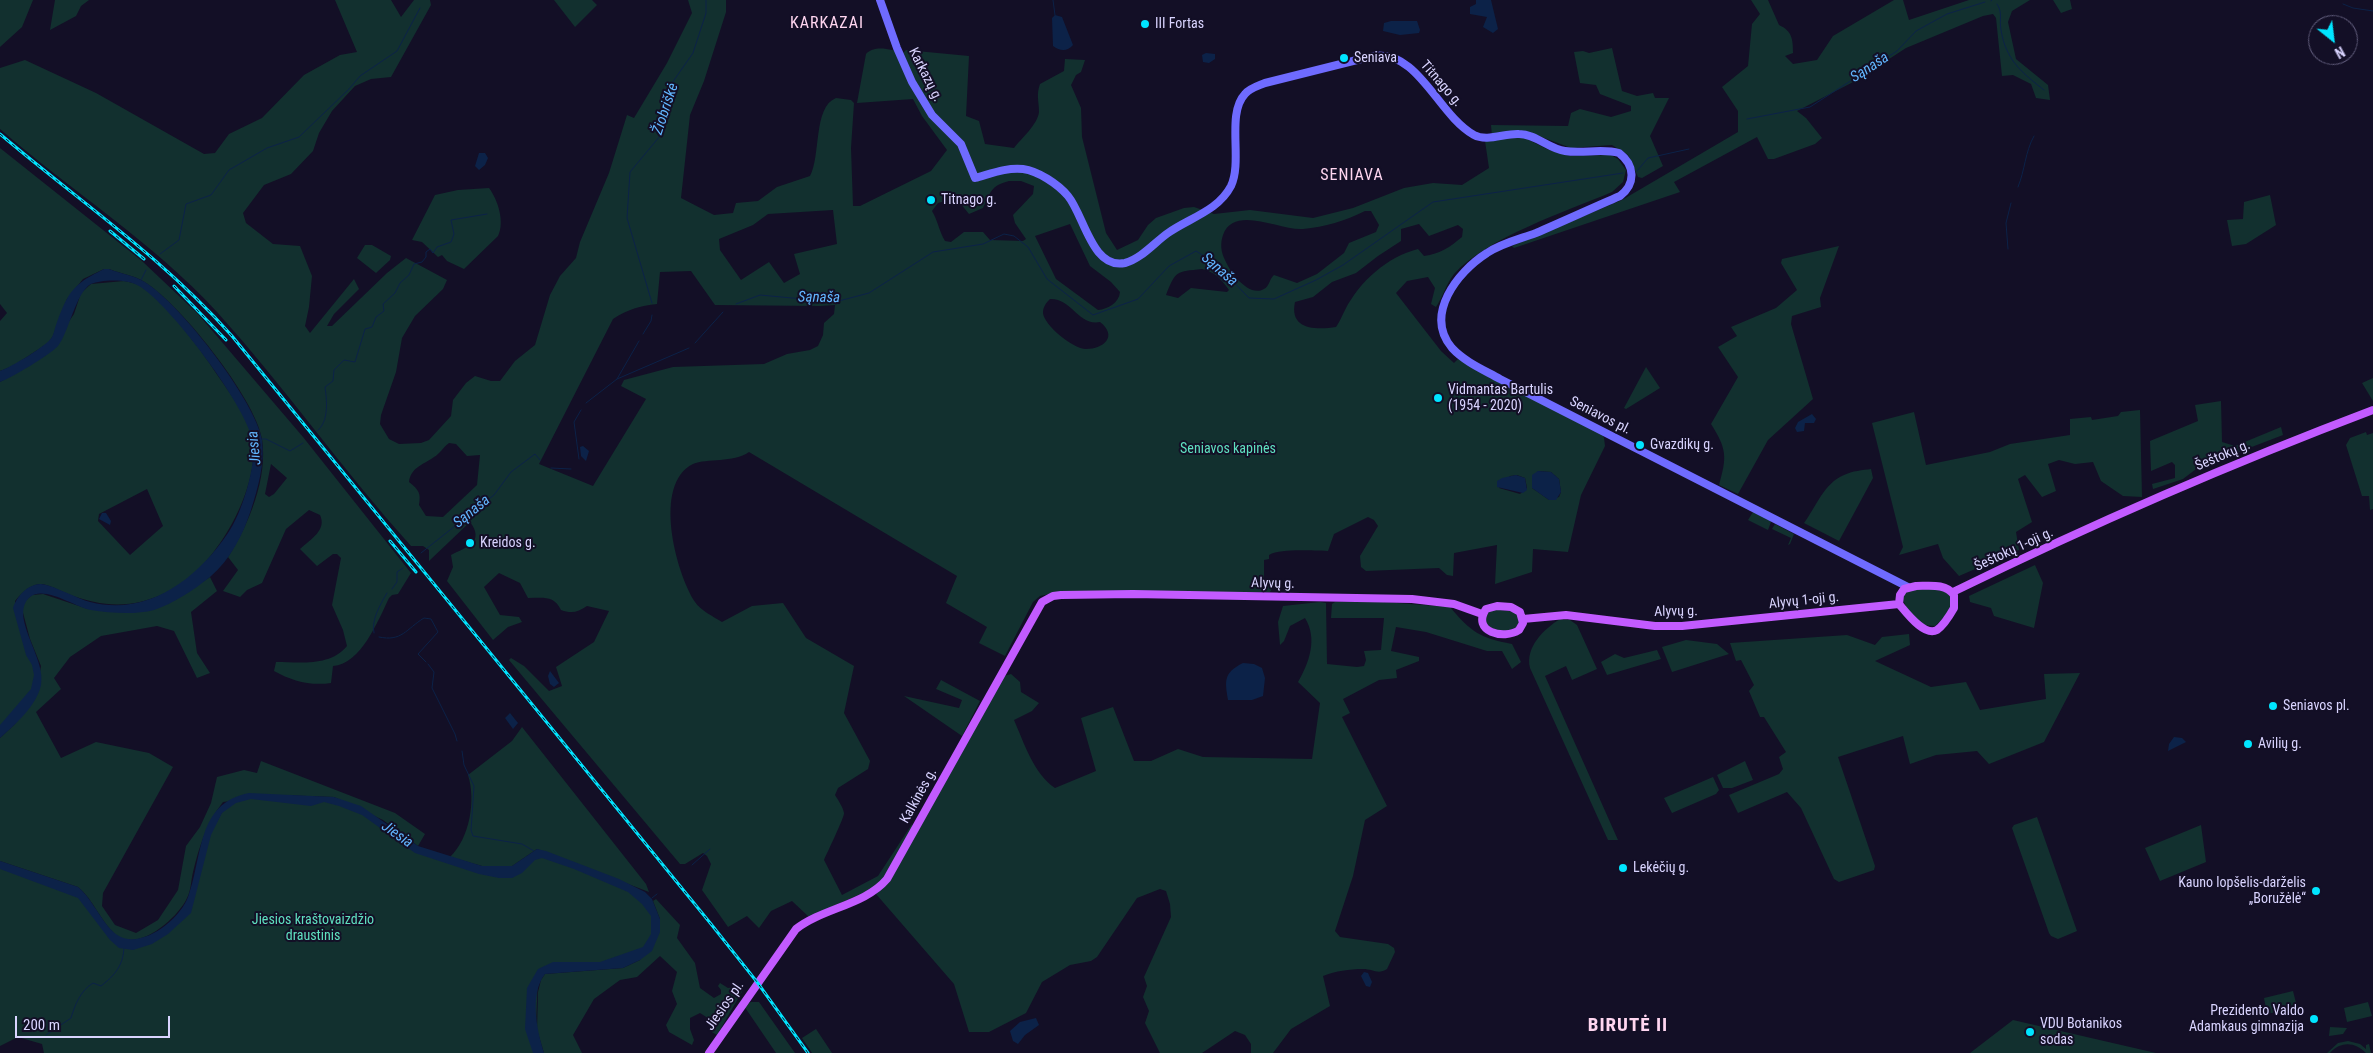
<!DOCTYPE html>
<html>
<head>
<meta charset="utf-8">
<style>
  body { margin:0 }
  #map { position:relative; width:2373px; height:1053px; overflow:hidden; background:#130f26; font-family:"Roboto Condensed",sans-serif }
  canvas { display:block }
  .north { position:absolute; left:2308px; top:15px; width:50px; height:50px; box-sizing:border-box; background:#130f26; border:1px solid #625e7d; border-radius:50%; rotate:151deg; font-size:14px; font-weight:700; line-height:20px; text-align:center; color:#d9d4ff }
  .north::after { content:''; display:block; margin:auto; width:18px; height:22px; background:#00e5ff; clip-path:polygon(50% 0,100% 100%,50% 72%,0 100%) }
  .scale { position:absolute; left:15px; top:1016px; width:155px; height:22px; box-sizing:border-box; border:2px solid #d9d4ff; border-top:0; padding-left:6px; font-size:15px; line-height:18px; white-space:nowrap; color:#d9d4ff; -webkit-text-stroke:4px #130f26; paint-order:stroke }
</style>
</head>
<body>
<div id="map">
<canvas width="2373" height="1053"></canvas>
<div class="north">N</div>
<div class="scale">200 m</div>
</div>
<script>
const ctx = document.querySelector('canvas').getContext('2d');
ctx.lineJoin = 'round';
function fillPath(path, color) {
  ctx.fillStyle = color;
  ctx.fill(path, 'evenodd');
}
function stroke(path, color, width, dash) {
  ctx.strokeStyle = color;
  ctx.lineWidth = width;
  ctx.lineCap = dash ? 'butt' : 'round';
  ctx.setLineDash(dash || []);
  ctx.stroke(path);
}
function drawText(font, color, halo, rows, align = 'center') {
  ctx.font = font + ' "Roboto Condensed",sans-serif';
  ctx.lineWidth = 4;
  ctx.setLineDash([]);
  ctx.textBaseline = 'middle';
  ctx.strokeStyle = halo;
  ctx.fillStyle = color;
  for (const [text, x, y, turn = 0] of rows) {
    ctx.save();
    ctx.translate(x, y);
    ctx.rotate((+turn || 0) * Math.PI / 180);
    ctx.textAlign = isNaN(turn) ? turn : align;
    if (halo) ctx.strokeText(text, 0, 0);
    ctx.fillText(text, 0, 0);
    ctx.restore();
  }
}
fillPath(new Path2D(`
  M0,0H33L22,27L0,47Z
  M55,0H89L81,6L76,16L50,30Z
  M335,0H391L401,17L414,0H430L431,5L391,77L371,79L355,86L332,111L319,133L313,151L291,174L264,185L243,213L246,223L273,244L300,246L312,276L309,307L305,326L310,333L354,279L359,289L334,314L327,326H332L387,273L406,258L447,280L443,289L415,316L402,338L396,372L381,415L380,424L389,439L399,444L421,443L429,440L451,416L453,400L466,383L475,376L491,381H500L515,361L535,345L550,295L560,276L576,258L580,242L609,173L627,115L634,118L667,63L692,13L688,0H726V12L704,81L690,115L681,198L714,215L733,213L736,203L758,201L777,187L810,176C821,156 813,107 836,98L851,100L854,103L851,148L853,206H860L931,171L947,150L922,116L913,99L857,103L866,54C875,44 892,50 903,53L906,50L969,56L966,116L979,121L985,144L1014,148C1021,139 1038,124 1039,112C1039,101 1036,95 1040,84L1064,71L1065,59L1085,60L1081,72L1076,75L1071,85L1081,108L1082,137L1106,233L1117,250L1138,240L1148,225L1156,218L1184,208L1194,207L1214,214L1250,210L1313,218L1353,208L1404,188L1433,183L1462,185L1489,168L1485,141L1513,137L1525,138L1549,150L1570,156L1611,155L1618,159L1626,170L1623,182L1612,192C1567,211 1486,238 1454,274C1446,284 1443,297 1436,307L1431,304L1435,288L1428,277L1407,281L1396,293L1441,351L1454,363L1458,359L1602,434L1604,438L1605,446L1581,495L1568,552L1533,549L1532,572L1495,584L1497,545L1454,553L1453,576L1447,575L1439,568L1366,571L1361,567L1360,556L1378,526L1374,520L1368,517L1334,534L1328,551C1312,551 1282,548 1269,555V559L1264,560V583H1269L1272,589L1270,592H1058L1040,596L1033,602L1005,656L979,643L987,627L946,603L957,576L749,452C733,463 707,458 693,464C652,484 676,573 695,602C700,610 714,617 722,622L752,606L783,603L806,638L854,666L844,713L870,761L868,769L838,788L835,795C838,800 843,807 844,813C845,816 827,853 824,860L842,895L878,876L912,824L913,828L881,882L874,888L809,917L792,901L771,911L759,928L747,916L728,927L702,890L711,864L707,856L703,853L685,864H680L509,660L511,658L524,666L549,691L562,686L556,667L594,642L609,611L587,606C578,612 572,614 561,610C554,595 543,598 528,598L520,583L499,573L484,587L500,615L519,617L522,622L508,627L493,640L447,581L453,567L451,555C467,547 485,542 470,522L429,561V550L423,546H411C343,471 285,387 217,312C153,242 71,191 0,129V68L25,60L96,93L204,154L215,153L229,134L262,118L304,75L340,55L357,52ZM1009,181H1021L1034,186L1033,194L1013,215L1015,223L1026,239L1023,241L990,240L983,232H964L951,242L945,241C939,231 938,221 932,211L938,203L956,198L969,214L983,208C991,192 990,186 1009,181ZM833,210L837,244L794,254L800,274L784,283L769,262L741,280L720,250L719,239L753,225L768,214ZM1365,211H1371L1379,225L1376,232L1349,243L1344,253L1317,274L1297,283L1274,275C1269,279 1270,286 1264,289C1249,298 1230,272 1225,260C1221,252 1220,244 1223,235C1234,204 1281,231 1303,229C1325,227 1345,221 1365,211ZM1070,224L1090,266L1111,282L1120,292C1119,303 1108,309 1098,310L1056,279L1035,236ZM1419,224L1429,236L1458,225L1463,229L1462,237C1450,247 1440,254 1424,256L1418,249C1387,257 1360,281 1345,310C1342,316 1340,321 1336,327C1316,330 1289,330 1295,302L1313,297L1332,282L1356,273L1378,256L1401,241V229ZM1202,269C1215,272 1221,279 1229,290L1227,292L1191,288L1178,298L1166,295C1176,270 1176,272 1202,269ZM691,271L715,305L820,306L835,305L834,314L824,323L823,335L818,346L810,350L787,354L764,364L673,367L624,380L621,386L646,399L593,486L539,464L613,319C628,309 640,306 657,304L660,272ZM1050,299C1072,298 1078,326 1100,322C1118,336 1104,349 1086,349C1073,349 1044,325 1043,313C1043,307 1046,303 1050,299ZM449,443L456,444L467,456L480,455L477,485L443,517L426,516L419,505C421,493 419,490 409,482C411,467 423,465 434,457C440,454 443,447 449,443ZM1538,471L1551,472L1559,479L1561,492L1559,497L1549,500L1532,488ZM1517,475L1525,478L1527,488L1520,494L1499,488L1510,476Z
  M554,0H592L597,5L575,27Z
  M1751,0H1768L1779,25C1792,31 1793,39 1793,53L1785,56L1793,64L1817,60L1833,36L1894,0H1903L1909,20L1969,0H2030L2012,11L2008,22L2016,59L2048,85L2050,100L2036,98L2031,84L2013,75L2002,76L1996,18L1993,14L1983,16L1906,48L1857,80L1797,111L1806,118L1822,138L1815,144L1774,159H1768L1757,137L1674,182L1680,192L1514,248L1512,246L1622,200L1738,132V111L1722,87L1748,66L1752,24L1760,14Z
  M2053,0H2070L2072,9L2061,13Z
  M1612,48L1622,91L1637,96L1653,93L1655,98H1669L1650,136L1663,166L1642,178L1638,177L1628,155L1612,145L1571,148L1531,133L1492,136L1491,125L1568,126L1571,113L1580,109L1611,117L1631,111V106L1600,94L1596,85L1580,83L1574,52L1583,51L1589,53Z
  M0,148L142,261L198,314L303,437L411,573L398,594L392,595L389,598C378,621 361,664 333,666L331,683C310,686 292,681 274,671L276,662C299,662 330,667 347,646L343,630L332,605L341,558L337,554H333L317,566L300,549C311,539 327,530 320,515L309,510L286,529L262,583L247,590L240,597L223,591L238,570L228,557C249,524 268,478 262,439C256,399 177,299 141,280C132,275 119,273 109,269H104L83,279L67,299L53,336L48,343L13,366L0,371V321L7,313L0,304ZM271,464L287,478L274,494L269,497L265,494Z
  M489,188C498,200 505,222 498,236L464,269L447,261L442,255L438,257L422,242L412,240L435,195L458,190Z
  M2270,195L2276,225L2246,244L2232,246L2227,220L2243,219L2244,202Z
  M365,245H372L391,256L390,260L376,273L357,258Z
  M1839,246L1820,298L1821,307L1792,316L1791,324L1813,399L1768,440L1738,494L1719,485C1727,457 1727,449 1711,424L1738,377L1718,347L1737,336L1731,327L1776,308L1797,290L1781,263L1782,259Z
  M124,281C129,282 135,283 139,285C160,297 198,345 212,367C226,389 250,416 253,443C259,492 213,570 170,591C133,609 105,608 68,594C60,591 47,583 39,584C28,586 22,593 15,601L36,664V688L0,730V382L46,355L74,314L81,293L91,284ZM147,489L163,526L130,555L98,521L99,514Z
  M1646,367L1660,388L1626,409L1624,408Z
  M2373,378V401L2362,383Z
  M2221,401L2222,442L2235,446L2281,427L2283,435L2223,458L2204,463L2183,479L2153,489L2152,484L2175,478V465L2172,462L2151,471L2150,441L2198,421L2195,405Z
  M2140,410L2142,497L2123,496L2101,481L2093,462L2075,464L2059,460L2048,464L2056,491L2042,497L2025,475L2018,479L2032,522L2016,532L2019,550L1959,576L1943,558L1938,544L1899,555L1903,547L1872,423L1914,412L1926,465L1990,452L2010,444L2070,435V419L2091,417L2092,420L2118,416L2121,412Z
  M2366,432L2367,435L2373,433V509L2370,510L2369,496H2362L2346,445L2350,438Z
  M1871,469L1873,478L1839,541L1804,523C1816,507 1824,483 1844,475C1852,471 1863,470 1871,469Z
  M1753,512L1770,520L1771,522L1768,530L1748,520Z
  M1775,524L1794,534L1790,544L1788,545L1791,538L1772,529Z
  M2035,565L2043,583L2034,628L1994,616L1991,608L1970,602L1969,596Z
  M210,577L217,591L191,612L197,653L210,673L197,678L174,631L157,626L101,636L70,657L54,678L61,689L36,712L61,758L96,742L149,753L173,767L103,893L102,906L115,925L136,933L158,920L178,890L186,846L200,827L211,803L217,777L244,770L257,773L261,761L395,813L425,834L418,846L383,820L334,797L280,795L223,802C207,822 199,847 193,872C191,880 191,891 187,898C178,918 138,953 116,935C100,921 94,900 78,887L0,861V738L14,725L35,699L41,666L30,639L22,609L24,602L32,595L43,594L88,609L175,600Z
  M1940,588L1946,590L1953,600L1949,612L1935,626L1922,625L1908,611L1902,598L1906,592L1910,590Z
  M1370,601L1450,607C1471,632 1480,638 1512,644L1521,662L1512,669L1502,651H1487L1426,632L1396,627L1391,651L1419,657V661L1396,670L1397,678L1379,680L1343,699L1350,713L1342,717L1387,806L1365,820L1353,876L1335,931L1340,937L1388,944L1394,948L1395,952L1387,969C1378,975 1373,969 1363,969C1349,969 1336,971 1323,976L1330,1006L1291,1029L1273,1053H1251V1044L1245,1035L1235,1031L1202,1053H1160L1145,1023L1149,1011L1143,997L1147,986L1144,977L1171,917L1170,904L1166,891L1160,889L1137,898L1097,957L1091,961L1070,965L1042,982L1026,1013L989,1032H969L954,984L876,894L887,883L1004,676L1011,674L1020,682L1021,692L1039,703L1032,711L1014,720C1024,743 1034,774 1055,788L1096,771L1081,718L1113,707L1134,761H1151L1178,749L1203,757L1312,759L1320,703L1298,682C1309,663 1318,639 1305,618L1290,626L1284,641L1280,645L1278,622L1283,606L1320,602L1326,603L1327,664L1357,667L1364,666L1366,660L1364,651L1381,650L1384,618H1331L1332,604L1335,602Z
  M1493,609L1516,612L1520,620L1518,626C1508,633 1497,632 1486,625V614Z
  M1560,619L1570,620L1577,625L1597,669L1572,680L1566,666L1545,676L1618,840H1608L1530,668C1525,647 1544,629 1560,619Z
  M1909,634L1910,645L1875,661L1931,687L1966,682L1980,710L2046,699L2044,674L2080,673L2044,742L1989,764L1977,751L1936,755L1910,764L1903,736L1838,757L1875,866L1874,870L1839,882L1834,879L1801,808L1787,792L1738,813L1729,795L1779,774L1783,769L1779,757L1786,752L1764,717H1760L1749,691L1754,685L1741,660L1736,661L1730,643L1847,635L1875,645L1882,637Z
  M1686,640L1717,644L1729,654L1672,672L1662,647Z
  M1657,650L1661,659L1607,675L1601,662L1615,654L1624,658Z
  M941,680L980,701L962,736L904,696L959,708L962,700L936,689Z
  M522,727L646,884L649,892L537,849L512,866H482L450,857C470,838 476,800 468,775L512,741Z
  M1745,761L1753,780L1732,788H1723L1717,775Z
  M1713,777L1719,790L1716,794L1672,813L1664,798Z
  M248,796L327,799L364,812L418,849L493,872L510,870L537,852L638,892L654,916L650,945L626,962L553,965L538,975L535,1053H44L42,1044L18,1037L0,1046V863L72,889L117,941L124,943L159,934L188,904L206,842L226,805Z
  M2037,817L2077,931L2058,939L2051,936L2049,933L2012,828L2014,825Z
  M2201,825L2206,862L2160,881L2145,848Z
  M656,899L680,925L677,938L695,963L700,988L714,998L721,994V990L718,986L720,983L728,988L736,987L743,990L717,1035L710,1031L714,1022L700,1013L690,1018V1029L694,1040L692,1045L669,1032L666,1025L677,1004L672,991L677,972L660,956L637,977L620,980L594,999L573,1035L582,1053H544L537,1030L538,992L541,980L545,974L623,968L640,960L660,919L653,901Z
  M2293,991L2297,1007L2267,1014L2264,998Z
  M751,1002H759L795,1053H776L744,1006Z
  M2368,1002L2372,1016L2347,1022L2344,1008Z
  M2013,1020L2156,1053H1970Z
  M2330,1027L2347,1028L2343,1034L2329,1036Z
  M816,1029L832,1053H812L802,1038Z
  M2348,1041L2360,1044L2366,1049V1045L2369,1044L2371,1053H2366C2355,1042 2341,1041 2330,1053H2327L2338,1043Z`), '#12302f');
fillPath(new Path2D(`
  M1476,0H1491L1498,29L1493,33L1483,27L1487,17L1470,14V7L1476,4Z
  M1055,15L1062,17L1073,45C1067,52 1060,51 1053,46L1052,18Z
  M1391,21H1417L1420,30L1419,33L1400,35L1383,31L1384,23Z
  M1206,53L1215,54V59L1209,63L1203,62L1202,55Z
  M479,153H485L488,158L485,165L479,170L475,166Z
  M104,269H109C119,273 132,275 141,280C176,297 257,403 262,440C265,465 258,487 251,510C243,535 230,560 210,577C195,589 173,604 154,610C135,615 110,613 91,610C75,607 44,585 30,597C8,616 47,658 41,685C37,705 15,725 0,738V725L31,689L34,675L32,665L26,655L13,608C17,596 27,585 40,584C49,583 78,599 90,602C147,617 197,579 228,533C242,513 256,467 253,443C249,409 169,303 139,286C128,279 103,279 91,284C76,292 69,332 58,346C50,355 11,378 0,382V371C11,367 47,346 52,337C54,333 55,327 57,322C69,290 74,284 104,269Z
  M1812,414L1816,419L1814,423H1805L1804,431L1797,432L1795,428L1798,422Z
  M583,446L589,451L586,461L581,456L580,447Z
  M1538,471L1551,472L1559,479L1561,492L1556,500H1549L1532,488V475Z
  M1516,475L1525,478L1527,490L1523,493L1497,487V481L1502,478Z
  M102,513H106L111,521L110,525L99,519Z
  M1243,663L1254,664L1262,668L1265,678L1263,696L1252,700H1228C1225,681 1223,673 1243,663Z
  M550,671L559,683L554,687L550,684L548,676Z
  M510,713L518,723L513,729L505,718Z
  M2174,737L2182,738L2186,742L2168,751L2169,744Z
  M249,793L334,797L361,806L418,846L482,866H512L537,849L546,851L619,879L645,892L652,899L660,919V932L652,951L640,960L623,968L545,974C529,995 537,1030 544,1053H533L525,1029L527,988L538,969L553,962H600L643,947L651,934V916L642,904L628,892L574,869L542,858L535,860L522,873L512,878H499L479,874L415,853L362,815L339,806L324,802L311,806L251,799L236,803L222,813L211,835L191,913L168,934L152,944L133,950L119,948L110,940L78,898L0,869V861L78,887C93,899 104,928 119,936C143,949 180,919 188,897C203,857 196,803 249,793Z
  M1364,972L1368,973L1372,982L1370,987L1366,986L1361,976Z
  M1036,1018L1039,1025L1025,1035L1018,1044L1013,1041L1010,1031L1020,1022Z`), '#0c2248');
stroke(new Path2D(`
  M1053,0L1055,15
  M1991,1L1992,0
  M1997,4C2003,13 1999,19 2001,30C2006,60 2021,72 2044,90
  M2343,4L2353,8L2373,11
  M1747,119L1810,107L1897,51L1916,31L1947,14L1985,2
  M1637,171L1648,158L1689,149
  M2018,187C2025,170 2025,152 2034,136
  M2008,249L2006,223L2011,203
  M160,254L179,240L186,204L211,195L229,170L267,148L299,137L349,89L360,76L397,51L420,8
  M141,280L146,270
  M652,303L627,218L630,172L660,136L672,83L693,53L706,13V0
  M736,304L760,295L835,302L869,293L933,252L983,244L1004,234L1014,236L1028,247L1047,279L1093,315L1138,299L1169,266L1196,251L1215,263L1249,298L1274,299L1316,280L1343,265L1433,202L1623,173
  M643,334L651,321L652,315
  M695,343L723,312
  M617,379L639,341
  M586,403L617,379L689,348
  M317,431C329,422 327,401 325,387L333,381L334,370L344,360L355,362L365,329L372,327L376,317L384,311L383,304L395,293L400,283L409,275L414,264L422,262L426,257V252L430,249L433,253L437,247L451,242L454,234L451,220L487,214
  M262,439H266L290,451L303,443
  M579,459L574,422L581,410
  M551,468L571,469
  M421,553L494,495L511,472L535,454L540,460
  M392,589L397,582V572L403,568
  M374,633C371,620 380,605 387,593
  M379,637C402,642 406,629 424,618L431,619L438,632L418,654L426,662
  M428,664L434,672L432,688L455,734L457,741
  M462,751L464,765L474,786L471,830L473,836L522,844L534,851
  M692,865L710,849
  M652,898L657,894
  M46,1035L71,1018C75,1005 80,991 93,983L101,986C115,975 123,966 124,948`), '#0c2248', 1);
stroke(new Path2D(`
  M880,0L897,48L912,82L932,115L961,144L975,178C990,174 1007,167 1023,169C1038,171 1058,184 1068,196C1084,215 1092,270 1125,263C1141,259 1155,242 1168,233C1189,218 1218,211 1231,186C1243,161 1226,114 1245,94C1250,88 1258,86 1265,83L1373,56C1419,50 1437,114 1474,135C1487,142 1505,133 1519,134C1536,134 1549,149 1565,151C1583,154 1602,148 1619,153C1635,165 1636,184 1620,196C1592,208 1564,221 1536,233C1520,239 1502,243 1487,253C1457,272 1424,315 1452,348C1465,362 1484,370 1500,379L1908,587`), '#6f6bff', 8);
stroke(new Path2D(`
  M1916,586C1929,586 1946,583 1954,595V608C1950,615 1944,625 1937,630C1924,637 1906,612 1899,604L1900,595L1904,589Z
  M1953,592C2090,525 2230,464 2373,410
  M1497,606L1511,607L1520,612L1523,623L1519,630C1504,640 1471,632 1486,609Z
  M1523,619L1566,615L1655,626H1682L1899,604
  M709,1053L796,929C823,908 865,905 887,879L1042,602L1053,596L1061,595L1133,594L1412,599L1454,604L1482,614`), '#c25bff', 8);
const rail = new Path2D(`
  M0,134C80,202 161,256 232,336L711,924L757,982L808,1053
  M110,231L144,259
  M174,286L226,340
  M390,541L416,572`);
stroke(rail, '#00e5ff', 3);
stroke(rail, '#130f26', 1, [4]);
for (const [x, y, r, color] of [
  [1145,24,5,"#00e5ff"],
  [1344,58,5,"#00e5ff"],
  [931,200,5,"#00e5ff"],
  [1438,398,5,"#00e5ff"],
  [1640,445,5,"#00e5ff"],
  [470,543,5,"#00e5ff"],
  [2273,706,5,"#00e5ff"],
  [2248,744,5,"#00e5ff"],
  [1623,868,5,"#00e5ff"],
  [2316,891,5,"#00e5ff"],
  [2314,1019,5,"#00e5ff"],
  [2030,1032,5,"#00e5ff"]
]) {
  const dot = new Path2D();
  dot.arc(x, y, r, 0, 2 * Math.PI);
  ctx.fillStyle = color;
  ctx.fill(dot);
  stroke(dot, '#130f26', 2);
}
drawText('14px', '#d9d4ff', '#130f26', [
  ["III Fortas",1155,24],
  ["Seniava",1354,58],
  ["Titnago g.",941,200],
  ["Vidmantas Bartulis",1448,390],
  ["(1954 - 2020)",1448,406],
  ["Gvazdikų g.",1650,445],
  ["Kreidos g.",480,543],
  ["Seniavos pl.",2283,706],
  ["Avilių g.",2258,744],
  ["Lekėčių g.",1633,868],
  ["Kauno lopšelis-darželis",2306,883,"right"],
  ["„Boružėlė“",2306,899,"right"],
  ["Prezidento Valdo",2304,1011,"right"],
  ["Adamkaus gimnazija",2304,1027,"right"],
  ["VDU Botanikos",2040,1024],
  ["sodas",2040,1040]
], 'left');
drawText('14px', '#d9d4ff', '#130f26', [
  ["Karkazų g.",925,75,63],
  ["Titnago g.",1441,84,49],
  ["Seniavos pl.",1600,416,27],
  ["Šeštokų g.",2223,456,-23],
  ["Šeštokų 1-oji g.",2014,550,-25],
  ["Alyvų g.",1273,584,1],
  ["Alyvų 1-oji g.",1804,601,-6],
  ["Alyvų g.",1676,612,-1],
  ["Kalkinės g.",919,796,-61],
  ["Jiesios pl.",725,1006,-55]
]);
drawText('14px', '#5fe0c0', '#130f26', [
  ["Seniavos kapinės",1228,449],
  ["Jiesios kraštovaizdžio",313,920],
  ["draustinis",313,936]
]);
drawText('italic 15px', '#62b6ff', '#130f26', [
  ["Sąnaša",1870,68,-33],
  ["Žiobriškė",666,109,-72],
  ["Sąnaša",1219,270,41],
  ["Sąnaša",819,298,1],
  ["Jiesia",255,448,-96],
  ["Sąnaša",472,512,-39],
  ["Jiesia",397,835,35]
]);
ctx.letterSpacing = '1px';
drawText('16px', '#ffd6f0', '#130f26', [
  ["KARKAZAI",827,24],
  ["SENIAVA",1352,176]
]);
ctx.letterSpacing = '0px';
ctx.letterSpacing = '1px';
drawText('bold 19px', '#ffd6f0', '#130f26', [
  ["BIRUTĖ II",1628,1026]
]);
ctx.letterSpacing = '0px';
</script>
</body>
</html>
